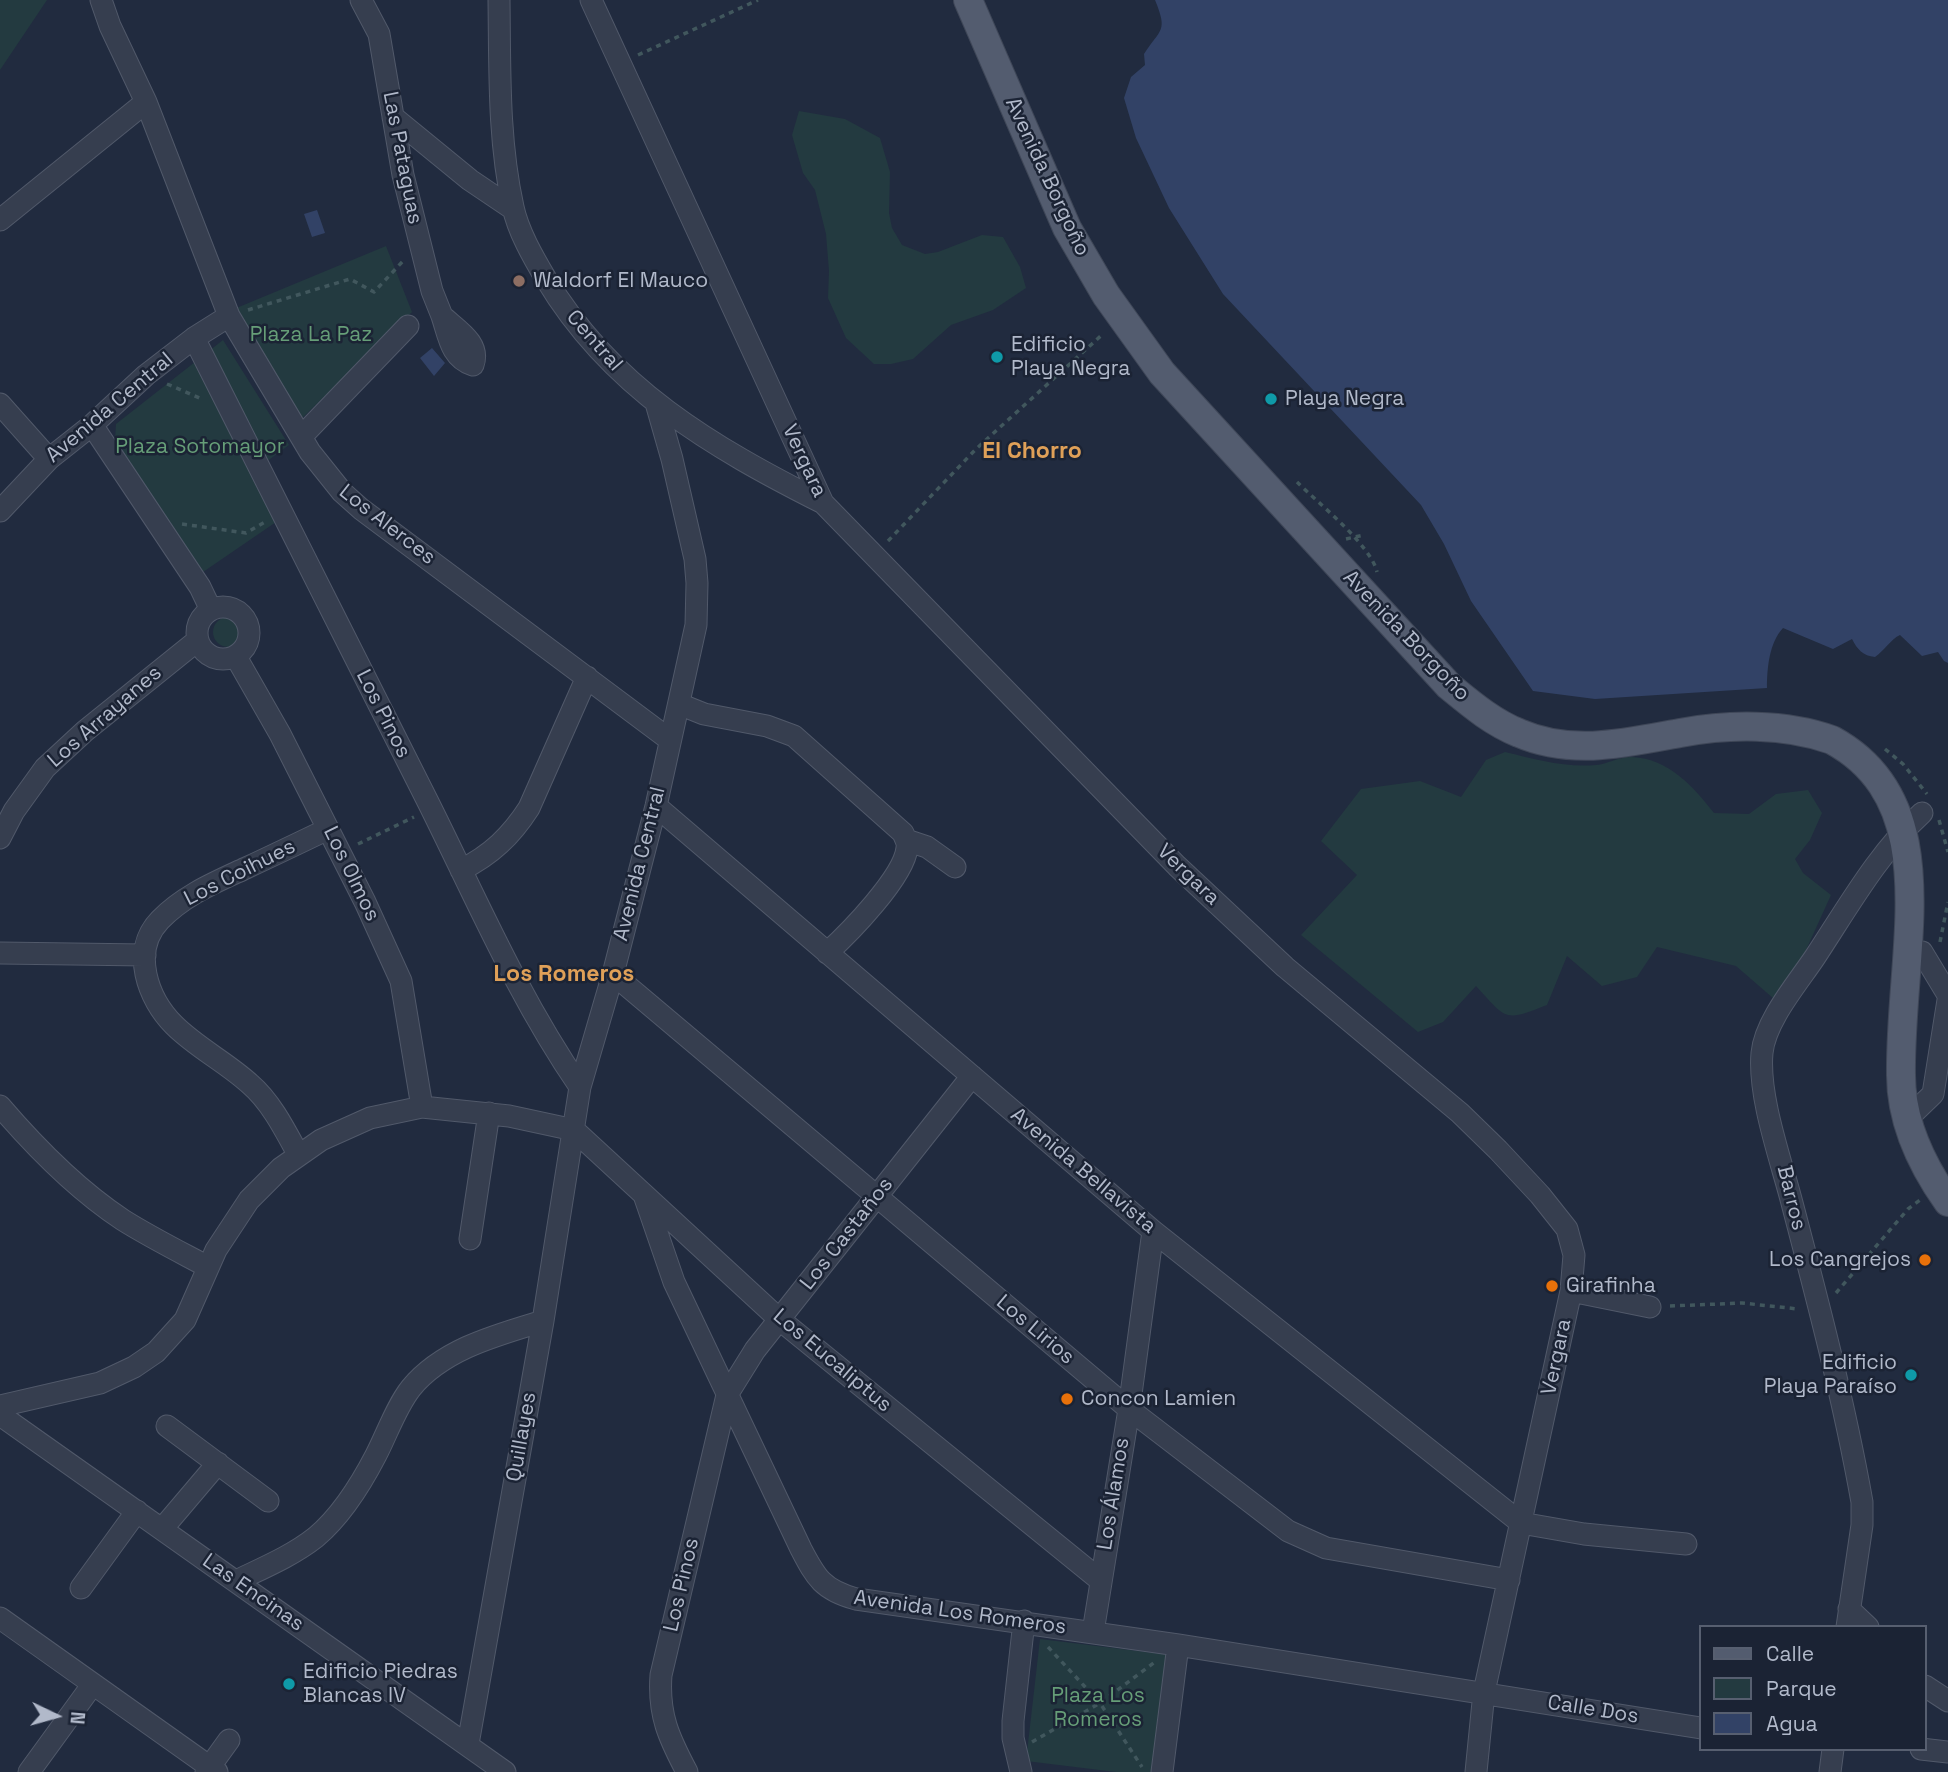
<!DOCTYPE html>
<html>
<head>
<meta charset="utf-8">
<style>
  body { margin:0 }
  #map { position:relative; width:1948px; height:1772px; overflow:hidden; background:#212b3f; font-family:"Space Grotesk",sans-serif }
  canvas { display:block }
  .legend { position:absolute; left:1699px; top:1625px; width:228px; height:126px; box-sizing:border-box; background:#1b2334; border:2px solid #575f70; margin:0; padding:9px 12px; list-style:none; font-size:21px; color:#b1b9ca }
  .legend li { display:flex; align-items:center; gap:14px; height:35px }
  .legend b { width:35px; border:2px solid #575f70 }
  .north { position:absolute; left:21px; top:1681px; width:70px; height:70px; -webkit-text-stroke:5px #1b2334; paint-order:stroke; rotate:95deg; font-size:19px; font-weight:700; line-height:28px; text-align:center; color:#b1b9ca }
  .north::after { content:''; display:block; margin:auto; width:24px; height:32px; background:#b1b9ca; clip-path:polygon(50% 0,100% 100%,50% 72%,0 100%) }
</style>
</head>
<body>
<div id="map">
<canvas width="1948" height="1772"></canvas>
<ul class="legend">
<li><b style="height:9px;background:#535c6f"></b>Calle</li>
<li><b style="height:19px;background:#233a40"></b>Parque</li>
<li><b style="height:19px;background:#324266"></b>Agua</li>
</ul>
<div class="north">N</div>
</div>
<script>
const ctx = document.querySelector('canvas').getContext('2d');
ctx.lineJoin = 'round';
function fillPath(path, color) {
  ctx.fillStyle = color;
  ctx.fill(path, 'evenodd');
}
function stroke(path, color, width, dash) {
  ctx.strokeStyle = color;
  ctx.lineWidth = width;
  ctx.lineCap = dash ? 'butt' : 'round';
  ctx.setLineDash(dash || []);
  ctx.stroke(path);
}
function drawText(font, color, halo, rows, align = 'center') {
  ctx.font = font + ' "Space Grotesk",sans-serif';
  ctx.lineWidth = 5;
  ctx.setLineDash([]);
  ctx.textBaseline = 'middle';
  ctx.strokeStyle = halo;
  ctx.fillStyle = color;
  for (const [text, x, y, turn = 0] of rows) {
    ctx.save();
    ctx.translate(x, y);
    ctx.rotate((+turn || 0) * Math.PI / 180);
    ctx.textAlign = isNaN(turn) ? turn : align;
    if (halo) ctx.strokeText(text, 0, 0);
    ctx.fillText(text, 0, 0);
    ctx.restore();
  }
}
fillPath(new Path2D(`
  M0,0H47L0,70Z
  M799,111L845,119L880,138L890,172L889,213L892,228L902,245L925,254L938,252L982,235L1003,237L1020,267L1026,288L993,310L951,325L913,359L891,364H874L846,338L828,298L829,271L826,234L815,190L803,173L792,135Z
  M386,246L412,312L299,421L234,309Z
  M223,340L289,445L266,462L279,520L203,572L115,441L116,424Z
  M213 632a15 15 0 1 1 30 0a15 15 0 1 1-30 0Z
  M1505,752C1534,759 1566,768 1596,765C1608,764 1620,756 1632,757C1669,759 1693,786 1714,813L1749,814L1776,794L1808,790L1822,813L1810,840L1795,859L1803,873L1831,895L1781,1005L1736,966L1657,947L1637,977L1602,986L1567,956L1547,1005C1504,1022 1507,1020 1476,986L1443,1022L1418,1032L1301,935L1357,875L1321,841L1361,789L1420,781L1461,797L1486,760Z
  M1040,1639L1170,1655L1156,1772H1116L1026,1761Z`), '#233a40');
fillPath(new Path2D(`
  M1155,0H1948V663L1944,661L1938,652L1922,656L1900,635C1891,639 1884,651 1875,657C1863,656 1857,649 1852,639L1833,649L1783,628C1769,643 1767,669 1767,688L1595,699L1533,691L1471,601L1444,544L1421,505L1223,294L1169,208L1136,138L1124,98L1131,77L1145,65L1144,54C1161,28 1168,32 1155,0Z
  M317,210L325,233L312,237L304,214Z
  M432,348L445,363L434,376L420,358Z`), '#324266');
const minor = new Path2D(`
  M101,0L110,26L146,102L229,316L310,452L342,492L361,509L670,740
  M361,0L379,34L403,175L432,291L442,316
  M499,0C500,69 498,139 513,207C518,231 533,257 546,279C611,388 712,447 823,503
  M591,0L823,503L1177,866L1285,967L1460,1113L1498,1150L1540,1195L1567,1229L1574,1255L1571,1291L1484,1692L1476,1772
  M393,117L470,180L513,209
  M0,220L146,102
  M442,316C457,330 481,343 473,365C451,358 449,337 442,316Z
  M194,338C272,493 350,647 428,802C476,898 518,997 580,1087
  M0,404L49,459
  M92,425L200,587L211,610
  M301,437L408,326
  M0,511L49,459L92,425L146,375L194,338L229,316
  M197 633a26 26 0 1 1 52 0a26 26 0 1 1-52 0Z
  M236,657L280,734L365,902L401,981L422,1107
  M679,704L704,714L767,726L794,736L903,833C905,838 908,843 907,848C904,877 849,933 827,953
  M656,806L1153,1231L1521,1523L1584,1534L1686,1544
  M0,838L14,811L45,768L85,731L198,640
  M906,840L927,847L955,867
  M461,870C491,855 511,836 529,808L587,677
  M1922,952L1948,995
  M0,953L145,955
  M613,974L1129,1409L1288,1531L1326,1548L1509,1580
  M0,1106C36,1148 76,1189 123,1220C150,1237 180,1252 208,1267
  M1906,1120L1933,1094L1948,1000
  M298,1154C285,1130 271,1102 250,1084C226,1062 197,1048 174,1025C148,999 130,951 160,920C184,895 216,882 246,868C274,855 301,842 328,829
  M644,1195L674,1282L801,1549C816,1578 823,1590 856,1599L1178,1645L1701,1728
  M470,1239L489,1113
  M1571,1291L1650,1307
  M0,1406L100,1383L134,1367L156,1352L185,1320L216,1250L249,1200L281,1168L321,1140L370,1118L422,1107L509,1116L574,1130L779,1319L1100,1580
  M0,1415L505,1772
  M167,1426L268,1501
  M162,1529L218,1463
  M236,1581C263,1568 292,1556 316,1537C341,1516 361,1484 376,1455C387,1434 396,1407 411,1388C443,1349 497,1335 543,1321
  M81,1588L137,1511
  M1849,1609L1868,1627
  M0,1618L217,1772
  M1847,1627L1862,1525V1502C1844,1401 1818,1302 1792,1203C1781,1160 1758,1097 1762,1053C1765,1021 1797,984 1815,957C1848,907 1878,853 1922,813
  M1093,1632L1129,1409L1153,1231
  M1925,1686L1948,1701
  M468,1744L543,1321L580,1087L613,974L656,806L696,625L697,583L695,559L672,459L656,403
  M1921,1749L1948,1752
  M29,1772L93,1684
  M206,1772L229,1740
  M687,1772C669,1738 658,1715 661,1675L727,1395L755,1350L972,1076
  M1021,1772L1013,1738V1721L1024,1621
  M1162,1772L1178,1645
  M1830,1772L1833,1749`);
const major = new Path2D(`
  M968,0L1067,228L1106,295L1162,373L1449,686C1471,704 1492,722 1519,733C1572,756 1626,743 1680,733C1728,724 1785,723 1832,740C1948,803 1899,950 1901,1075C1901,1122 1921,1164 1948,1202`);
stroke(minor, '#51596a', 23);
stroke(major, '#3f4758', 30);
stroke(new Path2D(`
  M638,55L758,0
  M248,310L350,279L374,292L404,260
  M167,384L202,399
  M1297,482C1318,503 1371,545 1377,572
  M182,524L246,533L265,522
  M1346,539L1364,535
  M888,541L976,449L1104,333
  M1885,749L1903,764L1927,794
  M1939,820L1948,852
  M358,844L414,817
  M1940,942L1948,902
  M1836,1293L1908,1209L1920,1200
  M1670,1306L1742,1303L1798,1309
  M1048,1647L1100,1703L1142,1767
  M1032,1742L1100,1703L1155,1662`), '#41575d', 3.5, [5, 5]);
stroke(minor, '#363e4f', 21);
stroke(major, '#535c6f', 28);
for (const [x, y, r, color] of [
  [519,281,7,"#8d6e63"],
  [997,357,7,"#0f9aa8"],
  [1271,399,7,"#0f9aa8"],
  [1925,1260,7,"#e8710a"],
  [1552,1286,7,"#e8710a"],
  [1911,1375,7,"#0f9aa8"],
  [1067,1399,7,"#e8710a"],
  [289,1684,7,"#0f9aa8"]
]) {
  const dot = new Path2D();
  dot.arc(x, y, r, 0, 2 * Math.PI);
  ctx.fillStyle = color;
  ctx.fill(dot);
  stroke(dot, '#1b2334', 2.5);
}
drawText('21px', '#b1b9ca', '#1b2334', [
  ["Las Pataguas",402,158,79],
  ["Avenida Borgoño",1047,177,65],
  ["Central",594,341,49],
  ["Avenida Central",110,408,-40],
  ["Vergara",804,461,65],
  ["Los Alerces",387,525,38],
  ["Avenida Borgoño",1406,636,46],
  ["Los Pinos",383,714,63],
  ["Los Arrayanes",105,717,-41],
  ["Avenida Central",640,864,-76],
  ["Los Coihues",240,873,-27],
  ["Los Olmos",351,874,64],
  ["Vergara",1188,875,44],
  ["Avenida Bellavista",1083,1171,40],
  ["Barros",1791,1198,76],
  ["Los Castaños",847,1234,-52],
  ["Los Lirios",1035,1330,40],
  ["Vergara",1557,1357,-78],
  ["Los Eucaliptus",832,1361,40],
  ["Quillayes",522,1437,-80],
  ["Los Álamos",1114,1494,-81],
  ["Los Pinos",682,1585,-77],
  ["Las Encinas",253,1593,35],
  ["Avenida Los Romeros",960,1613,8],
  ["Calle Dos",1593,1710,9]
]);
drawText('21px', '#b1b9ca', '#1b2334', [
  ["Waldorf El Mauco",533,281],
  ["Edificio",1011,345],
  ["Playa Negra",1011,369],
  ["Playa Negra",1285,399],
  ["Los Cangrejos",1911,1260,"right"],
  ["Girafinha",1566,1286],
  ["Edificio",1897,1363,"right"],
  ["Playa Paraíso",1897,1387,"right"],
  ["Concon Lamien",1081,1399],
  ["Edificio Piedras",303,1672],
  ["Blancas IV",303,1696]
], 'left');
drawText('21px', '#669e78', '#1b2334', [
  ["Plaza La Paz",311,335],
  ["Plaza Sotomayor",200,447],
  ["Plaza Los",1098,1696],
  ["Romeros",1098,1720]
]);
drawText('bold 23px', '#dfa058', '#1b2334', [
  ["El Chorro",1032,452],
  ["Los Romeros",564,975]
]);
</script>
</body>
</html>
